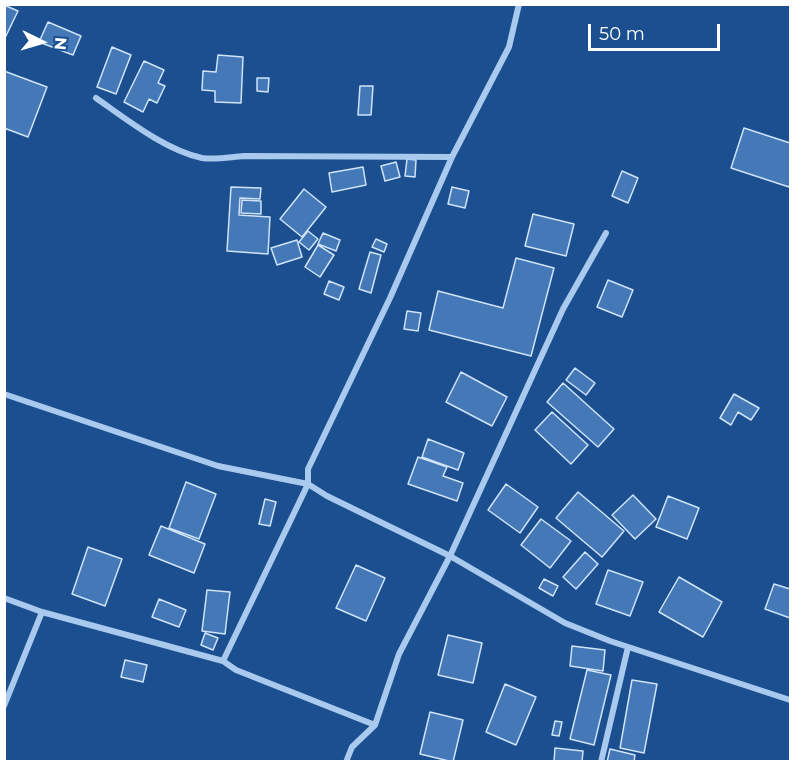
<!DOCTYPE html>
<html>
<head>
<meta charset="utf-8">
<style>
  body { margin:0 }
  #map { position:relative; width:795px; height:766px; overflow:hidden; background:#1b4f8f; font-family:Montserrat,sans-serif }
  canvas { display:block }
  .frame { position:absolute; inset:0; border:6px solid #fff; pointer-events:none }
  .north { position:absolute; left:12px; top:12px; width:60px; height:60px; -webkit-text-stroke:4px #1b4f8f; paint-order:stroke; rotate:95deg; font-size:16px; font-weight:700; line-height:24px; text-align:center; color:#fff }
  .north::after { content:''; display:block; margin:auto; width:21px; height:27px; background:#fff; clip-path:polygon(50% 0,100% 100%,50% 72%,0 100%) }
  .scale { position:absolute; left:588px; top:24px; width:132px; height:27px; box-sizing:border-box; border:3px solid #fff; border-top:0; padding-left:8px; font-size:18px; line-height:21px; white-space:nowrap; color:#fff; -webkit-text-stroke:4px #1b4f8f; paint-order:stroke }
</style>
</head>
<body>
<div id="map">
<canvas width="795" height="766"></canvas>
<div class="frame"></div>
<div class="north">N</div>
<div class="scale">50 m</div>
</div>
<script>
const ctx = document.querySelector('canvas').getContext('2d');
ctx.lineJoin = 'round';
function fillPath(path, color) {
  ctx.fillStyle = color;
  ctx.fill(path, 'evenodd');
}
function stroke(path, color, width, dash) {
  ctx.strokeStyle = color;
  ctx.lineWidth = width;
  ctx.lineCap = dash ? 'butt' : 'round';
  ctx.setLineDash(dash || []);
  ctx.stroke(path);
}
const building = new Path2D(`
  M4,5L18,11L4,40Z
  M48,22L81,36L73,55L39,42Z
  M112,47L131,55L116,94L97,87Z
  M218,55L243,57L241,103L215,102V91L202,90L203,71L216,72Z
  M144,61L164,70L158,83L165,86L157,103L149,99L143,112L124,102Z
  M4,71L47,87L28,137L4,128Z
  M257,78H269L268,92L257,91Z
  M360,86H373L371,115H358Z
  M744,128L790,143V184L789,187L731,168Z
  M407,159L416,160L415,177L405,176Z
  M396,162L400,177L385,181L381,166Z
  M363,167L366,185L332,192L329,173Z
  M622,171L638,178L628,203L612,196Z
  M231,187L261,188L260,199L240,198L239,215L270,217L268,254L227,251Z
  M452,187L469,191L465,208L448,204Z
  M304,189L326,207L302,237L280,219Z
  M242,200L261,201V214L241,213Z
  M533,214L574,224L566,256L525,246Z
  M308,231L318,239L309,250L299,242Z
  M323,233L340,240L336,251L318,244Z
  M376,239L387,244L384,252L372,247Z
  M297,240L302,257L277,265L271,248Z
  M318,245L334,255L320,277L305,267Z
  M370,252L381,255L371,293L359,289Z
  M516,258L554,268L531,356L429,330L438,291L503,308Z
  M608,280L633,290L622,317L597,307Z
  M329,281L344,287L339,300L324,294Z
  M407,311L421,313L418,331L404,329Z
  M575,368L595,383L586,395L566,380Z
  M461,372L507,397L492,426L446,402Z
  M563,383L614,429L598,447L547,402Z
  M734,394L759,408L751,420L738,412L731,425L720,418Z
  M552,412L588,445L571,464L535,430Z
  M428,439L464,453L458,470L422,457Z
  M418,457L447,467L443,476L463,483L457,501L408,484Z
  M186,482L216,494L199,539L169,528Z
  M506,484L538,507L520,533L488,510Z
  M578,492L624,531L602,557L556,518Z
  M633,495L656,519L635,539L612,515Z
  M668,496L699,508L687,539L656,527Z
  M265,499L276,502L270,526L259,524Z
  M541,519L571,541L550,568L521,545Z
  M161,526L205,544L194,573L149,555Z
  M88,547L122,559L105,606L72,594Z
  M585,552L598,564L576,589L563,577Z
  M356,565L385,578L366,621L336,608Z
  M608,570L643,582L630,616L596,604Z
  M679,577L722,602L703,637L659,612Z
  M544,579L558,586L553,596L539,588Z
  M774,584L790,589V618L765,609Z
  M207,590L230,592L225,634L202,631Z
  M159,599L186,610L179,627L152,617Z
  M205,633L218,638L213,650L201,645Z
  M448,635L482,643L473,683L438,675Z
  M572,646L605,650L603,671L570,666Z
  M125,660L147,665L143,682L121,677Z
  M587,670L611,675L594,745L570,739Z
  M632,680L657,684L644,753L620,748Z
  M505,684L536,697L516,745L486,732Z
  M430,712L463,720L453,762L420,754Z
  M555,721L562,722L559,736L552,735Z
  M555,748L583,751L582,762H554Z
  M610,749L635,755L634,762H607Z`);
fillPath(building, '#4478b7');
stroke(building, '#cfe3fa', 1.5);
stroke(new Path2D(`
  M519,4L509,47L452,157L390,298L308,469V484L327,496L450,556L565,623L610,641L790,700
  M96,98C126,119 165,150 202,158C216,160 230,157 244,156L452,157
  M4,394L218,466L308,484L223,661L236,670L375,725
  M4,598L42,612L223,661
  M4,706L42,612
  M346,762L352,747L375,725L399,654L450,556L563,309L606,233
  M601,762L628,647`), '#a9c9ee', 6);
</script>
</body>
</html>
